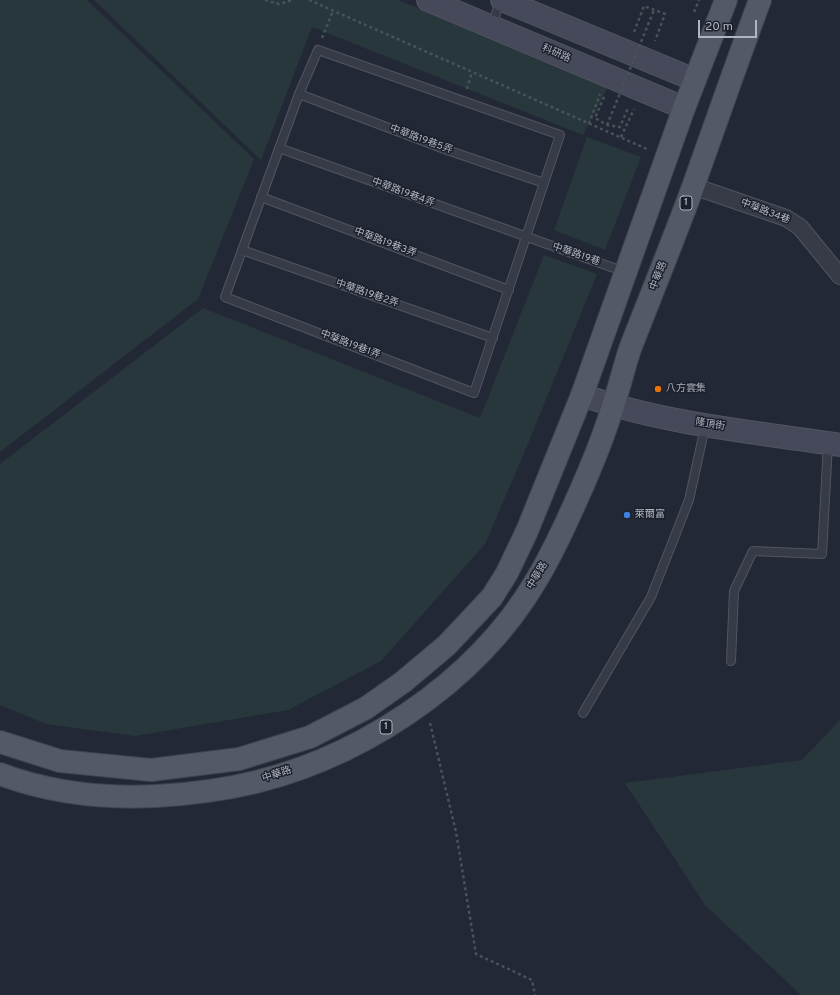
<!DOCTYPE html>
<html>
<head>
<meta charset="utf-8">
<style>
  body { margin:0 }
  #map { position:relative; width:840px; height:995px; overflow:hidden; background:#232836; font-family:Overpass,sans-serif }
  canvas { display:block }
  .scale { position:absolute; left:698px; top:20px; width:59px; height:18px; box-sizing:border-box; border:2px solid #b1b5c3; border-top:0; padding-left:5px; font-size:12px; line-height:14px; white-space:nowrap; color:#b1b5c3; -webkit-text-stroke:3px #1c202c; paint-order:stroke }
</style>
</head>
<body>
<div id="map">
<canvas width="840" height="995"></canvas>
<div class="scale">20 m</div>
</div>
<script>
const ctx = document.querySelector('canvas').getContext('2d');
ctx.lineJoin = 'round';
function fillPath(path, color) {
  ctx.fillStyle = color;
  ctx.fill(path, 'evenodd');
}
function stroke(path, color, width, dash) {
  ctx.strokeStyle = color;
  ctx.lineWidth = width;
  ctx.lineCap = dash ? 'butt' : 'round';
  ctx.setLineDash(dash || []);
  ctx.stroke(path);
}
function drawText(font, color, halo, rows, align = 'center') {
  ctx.font = font + ' Overpass,"Noto Sans TC",sans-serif';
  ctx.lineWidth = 3;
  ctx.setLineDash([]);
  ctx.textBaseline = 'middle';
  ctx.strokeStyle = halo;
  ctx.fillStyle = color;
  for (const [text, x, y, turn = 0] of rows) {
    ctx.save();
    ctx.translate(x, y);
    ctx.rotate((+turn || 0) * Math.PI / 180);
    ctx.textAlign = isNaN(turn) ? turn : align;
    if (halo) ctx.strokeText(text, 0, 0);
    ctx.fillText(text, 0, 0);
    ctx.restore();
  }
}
fillPath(new Path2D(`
  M0,0H87L254,159L198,299L0,452Z
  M94,0H398L609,85L583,135L312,27L261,160Z
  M587,137L641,157L605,250L554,230Z
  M544,255L597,274L527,446L485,544L381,661L288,710L135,736L46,724L0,705V464L203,308L480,418Z
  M840,720V995H801L705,905L625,783L802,760Z`), '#28373b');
const lane = new Path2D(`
  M492,26L500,1
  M318,50L560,135L474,393L225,297L299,94Z
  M299,94L447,150L544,183
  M279,148L625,272
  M261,197L509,290
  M242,250L493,338
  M731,661L734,591L753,551L822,554L828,444
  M583,713L651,597L689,500L705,427`);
const street = new Path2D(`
  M693,186L786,218L800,227L840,276`);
const secondary = new Path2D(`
  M428,0L684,108
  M502,0L695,80
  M582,395C663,424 755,432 840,445`);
const primary = new Path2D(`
  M0,742L60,761L151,770L239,759L310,737L366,708L403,682L447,645L492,597L507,573L527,531L582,395L684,108L726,0
  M0,774C74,802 156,801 233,787C353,764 475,685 537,579C552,554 564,528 576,501C590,470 604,436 614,403C620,385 624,367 630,349C651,295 673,241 693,187C715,125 737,62 760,0`);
stroke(lane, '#515562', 10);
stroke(street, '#515562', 18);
stroke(secondary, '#515562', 24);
stroke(primary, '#404450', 24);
stroke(new Path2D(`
  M265,0L279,4L293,0
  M309,0L647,149
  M694,12L699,0
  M634,32L644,6L665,14L655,41
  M322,38L333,11
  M467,89L472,72
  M604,97L595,118L607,125L620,127L628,108
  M589,124L600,94
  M621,137L634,109
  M430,723L456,832L476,954L532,980L535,995`), '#465459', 2.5, [3, 3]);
stroke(lane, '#363b47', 8);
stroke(street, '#363b47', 16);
stroke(secondary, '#45495a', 22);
stroke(primary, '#545967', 22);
stroke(new Path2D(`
  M607,125L654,10`), '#465459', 2.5, [3, 3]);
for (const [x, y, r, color] of [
  [658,389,4,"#e8710a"],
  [627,515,4,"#3f7fe0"]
]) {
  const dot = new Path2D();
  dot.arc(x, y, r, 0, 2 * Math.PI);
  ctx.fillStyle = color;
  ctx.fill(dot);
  stroke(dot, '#1c202c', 1.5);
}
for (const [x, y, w] of [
  [686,203,12],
  [386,727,12]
]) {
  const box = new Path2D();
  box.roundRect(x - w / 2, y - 7, w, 14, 3);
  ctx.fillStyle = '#1c202c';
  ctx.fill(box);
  stroke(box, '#b1b5c3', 1);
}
drawText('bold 9px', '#b1b5c3', null, [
  ["1",686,203],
  ["1",386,727]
]);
drawText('10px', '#b1b5c3', '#1c202c', [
  ["科研路",556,54,23],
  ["中華路19巷5弄",421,140,20],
  ["中華路19巷4弄",403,193,20],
  ["中華路34巷",765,212,21],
  ["中華路19巷3弄",385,243,21],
  ["中華路19巷",576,255,19],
  ["中華路",659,276,-69],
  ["中華路19巷2弄",367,294,19],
  ["中華路19巷1弄",350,345,21],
  ["隆頂街",710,425,9],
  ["中華路",538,576,-59],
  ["中華路",277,775,-18]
]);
drawText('10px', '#b1b5c3', '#1c202c', [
  ["八方雲集",666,389],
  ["萊爾富",635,515]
], 'left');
</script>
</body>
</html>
